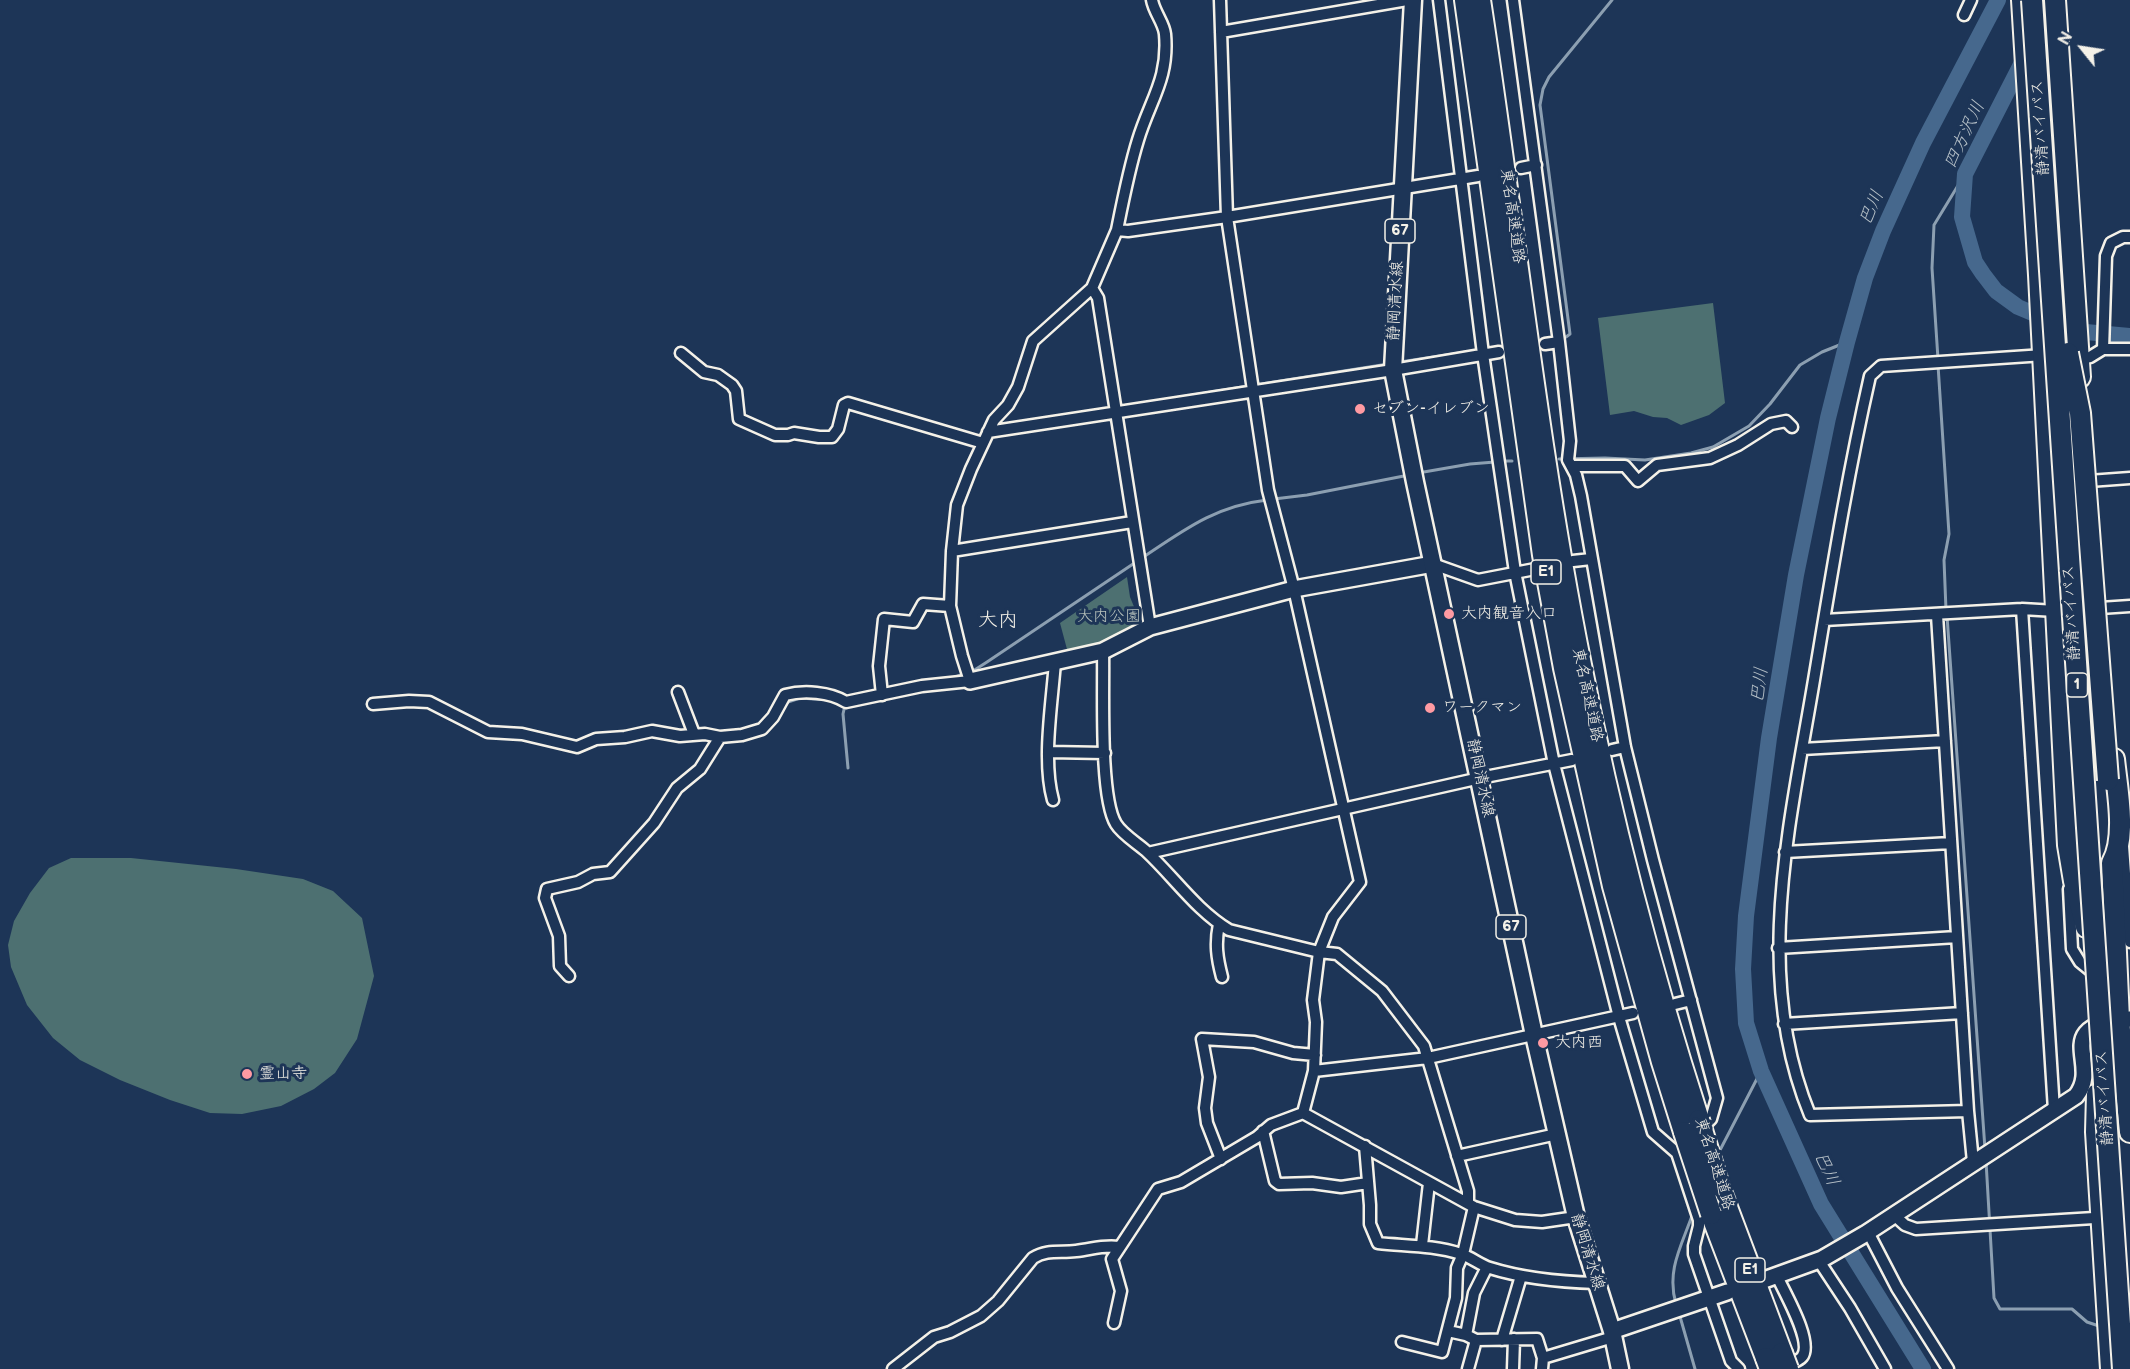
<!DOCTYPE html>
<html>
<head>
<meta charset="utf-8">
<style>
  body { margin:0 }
  #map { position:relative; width:2130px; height:1369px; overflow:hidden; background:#1d3557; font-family:"Balsamiq Sans",sans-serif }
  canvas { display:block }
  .north { position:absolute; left:2052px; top:18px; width:60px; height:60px; -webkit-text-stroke:4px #1d3557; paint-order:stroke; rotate:300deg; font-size:16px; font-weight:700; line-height:24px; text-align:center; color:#f4f1e8 }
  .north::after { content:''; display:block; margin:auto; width:21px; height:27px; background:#f4f1e8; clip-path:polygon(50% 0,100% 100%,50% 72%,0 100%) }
</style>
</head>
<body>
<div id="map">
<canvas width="2130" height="1369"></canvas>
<div class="north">N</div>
</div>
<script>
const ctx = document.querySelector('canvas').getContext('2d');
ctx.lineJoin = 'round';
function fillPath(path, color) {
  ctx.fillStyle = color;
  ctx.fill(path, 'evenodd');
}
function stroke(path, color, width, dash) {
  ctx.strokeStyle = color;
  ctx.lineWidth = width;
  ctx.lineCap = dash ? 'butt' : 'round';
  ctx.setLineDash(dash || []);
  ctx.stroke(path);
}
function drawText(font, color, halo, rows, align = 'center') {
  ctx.font = font + ' "Balsamiq Sans","Klee One",sans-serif';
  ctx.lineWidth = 6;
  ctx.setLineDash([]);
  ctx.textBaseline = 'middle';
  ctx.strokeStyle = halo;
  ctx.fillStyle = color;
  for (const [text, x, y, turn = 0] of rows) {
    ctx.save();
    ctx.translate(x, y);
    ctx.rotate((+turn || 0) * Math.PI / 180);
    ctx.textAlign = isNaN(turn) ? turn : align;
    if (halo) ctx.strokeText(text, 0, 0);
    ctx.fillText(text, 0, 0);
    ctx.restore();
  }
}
fillPath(new Path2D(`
  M1713,303L1725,403L1709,415L1681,425L1667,418L1653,417L1634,411L1610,415L1598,318Z
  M1127,577L1130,597L1142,626L1102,647L1068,653L1060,623Z
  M71,858H131L236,869L303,879L333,891L362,918L374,976L357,1039L335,1073L314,1089L281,1106L242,1114L210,1113L170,1100L120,1080L80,1060L53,1038L27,1005L11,967L8,945L14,921L30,893L49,868Z`), '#4d7071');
stroke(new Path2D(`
  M1566,337L1570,334L1540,105L1543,89L1549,77L1612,0
  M1938,359L1932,268L1934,225L1965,174
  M1400,362L1479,350
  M1938,365L1949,534L1944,560L1946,610
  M1255,385L1388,364
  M1119,407L1248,386
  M1077,413L1112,408
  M1559,459L1605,458L1645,460L1691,453L1713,447L1749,426L1770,404L1800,365L1822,352L1847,342
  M1501,461H1512
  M1418,473L1470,464L1495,462
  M1274,499L1307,495L1409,475
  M1142,558C1184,530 1215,506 1267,500
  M1947,616L1985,1149
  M952,678L973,671L987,662L1136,562
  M785,703L800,698L828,700
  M845,705L843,714L848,768
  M1718,1154L1761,1071
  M1986,1161L1994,1298L2000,1309H2072L2087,1322L2102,1327
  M1676,1304C1666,1270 1682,1245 1693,1213
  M1679,1313L1695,1369`), '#8c9fb1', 3);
stroke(new Path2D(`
  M2054,0L1965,174L1962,217L1975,262L1983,274L1996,291L2018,307L2075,331L2130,336
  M1923,1369L1821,1204L1761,1071L1746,1023L1743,969L1746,916L1769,738L1796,575L1828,418L1847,342L1865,278L1883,231L1923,143L1998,0`), '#46688d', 16);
const street = new Path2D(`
  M1220,0L1227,217L1268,490L1294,589L1360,882L1333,917L1319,952L1313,1000L1316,1022L1314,1071L1303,1113
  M1439,0L1483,354L1515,572L1554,764L1619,1017L1653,1132L1677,1153L1699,1220V1226L1694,1246V1254L1731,1361L1739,1369
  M1513,0L1559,342L1570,441L1568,460L1576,475L1581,496L1625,747L1653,860L1717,1098L1711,1119L1700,1130
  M1964,15L1971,0
  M1221,32L1407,0
  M1521,168L1536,165
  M1117,230C1123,200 1129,169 1138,140C1150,100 1169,79 1165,34C1164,23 1154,12 1152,0
  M1092,288L1098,298L1150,627
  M1545,344L1559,342
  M2103,349L2106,256L2111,243L2123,237H2130
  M681,353L704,372L718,375L732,385L736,391L739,419L775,435H788L794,433L819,437H832L838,429L844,405L848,403L983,443
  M2076,360L2090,357L2103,349H2130
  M988,432L1393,370L1499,352
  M1572,466H1625L1638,481L1657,465L1710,458L1738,445L1771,424L1786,421L1792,427
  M2089,481L2130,478
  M952,551L1132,522
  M1573,561L1591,559
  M1433,564L1478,580L1535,569
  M2022,609L2054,1110
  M1937,615L1968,1111L1973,1162
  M1824,620L2022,609L2056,611L2130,606
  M1103,651C1104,687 1099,797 1116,824C1122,834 1137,843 1146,851C1174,877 1196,910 1229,930L1319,952L1337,954L1382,991L1424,1046L1468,1191V1203
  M678,692L694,734
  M882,695L879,666L884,619L913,622L923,604L950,606
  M373,704L409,701L429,702L488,732L522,734L577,747L596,739L625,737L652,731L680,736L705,734L720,737L742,735L762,729L773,717L785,695C804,690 830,692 846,702L922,686L970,681L962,656L950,606L952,551L957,505L971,469L994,420L1008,405L1018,387L1033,341L1092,288L1117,230L1128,231L1227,217L1478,176
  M1802,749L1945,741
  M1612,750L1625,747
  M1049,752L1105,753
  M1053,800C1042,761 1052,703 1055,662
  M2123,846L2130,942
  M1785,852L1951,843
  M1148,853L1480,778L1572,760
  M2069,889L2072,949L2080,962L2091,971
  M1219,924C1215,944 1217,958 1222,977
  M1778,948L1957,937
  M569,976L560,966L559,936L545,898L547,889L578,882L593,874L610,872L654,823L677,788L700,769L720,737
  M1675,1004L1691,1000
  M1784,1024L1962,1013
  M1314,1071L1428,1058L1633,1013
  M1968,1111L1810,1115C1752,975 1790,824 1814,680C1831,578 1847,477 1870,376L1881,366L2044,355
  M1303,1113L1474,1207L1515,1220L1542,1222L1576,1217
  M1263,1131L1275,1181L1279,1184L1312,1183L1341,1187L1368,1183
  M1365,1146L1370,1205V1224L1378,1243C1406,1246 1433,1245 1461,1254C1471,1257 1480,1265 1490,1268C1525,1279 1560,1282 1596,1283
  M1457,1156L1557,1134
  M1221,1159L1207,1123L1205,1108L1209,1077L1202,1039L1254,1042L1293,1053L1315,1055
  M1894,1215L1905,1225L1916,1229L2094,1218
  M1868,1232L1897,1288L1948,1369
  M1422,1245L1429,1183
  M1819,1261L1850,1308L1885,1369
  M1777,1276C1784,1292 1814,1342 1802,1357C1798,1362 1790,1363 1784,1365
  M1114,1323L1121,1291L1112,1259L1158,1189L1181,1182L1257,1137L1271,1125L1303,1113
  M1448,1331L1466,1335L1476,1340L1537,1339L1543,1358L1542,1369
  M1466,1335L1474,1293L1487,1267
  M1502,1340L1521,1276
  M1402,1342L1442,1352L1456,1298L1457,1268L1463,1254L1474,1207
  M1543,1358L1613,1337
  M893,1369L934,1337L950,1332L981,1316L998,1301L1033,1258C1047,1249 1060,1253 1076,1251C1093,1249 1102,1245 1119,1247
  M1468,1369L1476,1340
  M1513,1369L1514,1339`);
const secondary = new Path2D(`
  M970,681L1103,651L1150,627L1294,589L1433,564
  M1764,1280L1822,1259L1865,1234L2076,1096C2103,1063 2047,1026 2130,1019
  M1612,1331L1727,1292`);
const primary = new Path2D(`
  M1413,0L1393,370L1415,482L1534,1035L1576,1217L1612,1331L1620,1369`);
const highway = new Path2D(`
  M1465,0L1543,555L1564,668L1613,886L1662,1062L1684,1132
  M1480,0C1514,221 1537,445 1581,665C1611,819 1651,971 1699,1120
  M2022,0L2039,275L2068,845L2074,881L2086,927
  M2055,0L2080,377
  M2114,759C2117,789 2127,837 2112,863L2119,1020L2130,1132
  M2097,1094L2096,1132L2111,1369
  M1719,1186L1782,1353
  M1711,1214L1766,1358`);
stroke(street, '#f4f1e8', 15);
stroke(secondary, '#f4f1e8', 20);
stroke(primary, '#f4f1e8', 21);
stroke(highway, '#f4f1e8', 24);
stroke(street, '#1d3557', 10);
stroke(secondary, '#1d3557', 15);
stroke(primary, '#1d3557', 16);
stroke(highway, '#1d3557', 20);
const highwayBridge = new Path2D(`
  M2032,0L2123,1369
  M2068,353L2080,413L2108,780
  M1699,1120L1719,1186
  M1684,1132L1711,1214
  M1782,1353L1788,1369
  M1766,1358L1770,1369`);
stroke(highwayBridge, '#f4f1e8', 24, []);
stroke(highwayBridge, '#1d3557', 20);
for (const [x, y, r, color] of [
  [1360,409,6,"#ff9aa2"],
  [1449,614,6,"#ff9aa2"],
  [1430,708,6,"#ff9aa2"],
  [1543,1043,6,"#ff9aa2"],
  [247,1074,6,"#ff9aa2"]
]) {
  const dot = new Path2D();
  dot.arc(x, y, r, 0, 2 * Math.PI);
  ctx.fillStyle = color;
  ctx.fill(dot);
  stroke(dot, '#1d3557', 2);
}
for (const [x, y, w] of [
  [1400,231,30],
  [1546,572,30],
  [2077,685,21],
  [1511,927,30],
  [1750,1270,30]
]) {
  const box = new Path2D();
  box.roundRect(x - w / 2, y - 12, w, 24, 4.5);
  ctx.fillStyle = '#1d3557';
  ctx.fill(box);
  stroke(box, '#f4f1e8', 1.5);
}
drawText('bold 15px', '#f4f1e8', null, [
  ["67",1400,231],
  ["E1",1546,572],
  ["1",2077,685],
  ["67",1511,927],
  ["E1",1750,1270]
]);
drawText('16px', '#f4f1e8', '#1d3557', [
  ["静清バイパス",2041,128,-94],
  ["東名高速道路",1512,216,82],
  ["静岡清水線",1396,301,-87],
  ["静清バイパス",2072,613,-94],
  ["東名高速道路",1587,695,78],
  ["静岡清水線",1480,778,78],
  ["静清バイパス",2105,1098,-94],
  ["東名高速道路",1714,1164,72],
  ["静岡清水線",1587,1252,73]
]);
drawText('16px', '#f4f1e8', '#1d3557', [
  ["セブン-イレブン",1372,409],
  ["大内観音入口",1461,614],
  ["ワークマン",1442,708],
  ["大内西",1555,1043],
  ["霊山寺",259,1074]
], 'left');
drawText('16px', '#bac4be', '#1d3557', [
  ["大内公園",1109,617]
]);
drawText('italic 18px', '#b7c1c8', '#1d3557', [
  ["四方沢川",1965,135,-65],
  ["巴川",1872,208,-67],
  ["巴川",1760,685,-82],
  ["巴川",1826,1169,66]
]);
drawText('20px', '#f4f1e8', '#1d3557', [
  ["大内",998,621]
]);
</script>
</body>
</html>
